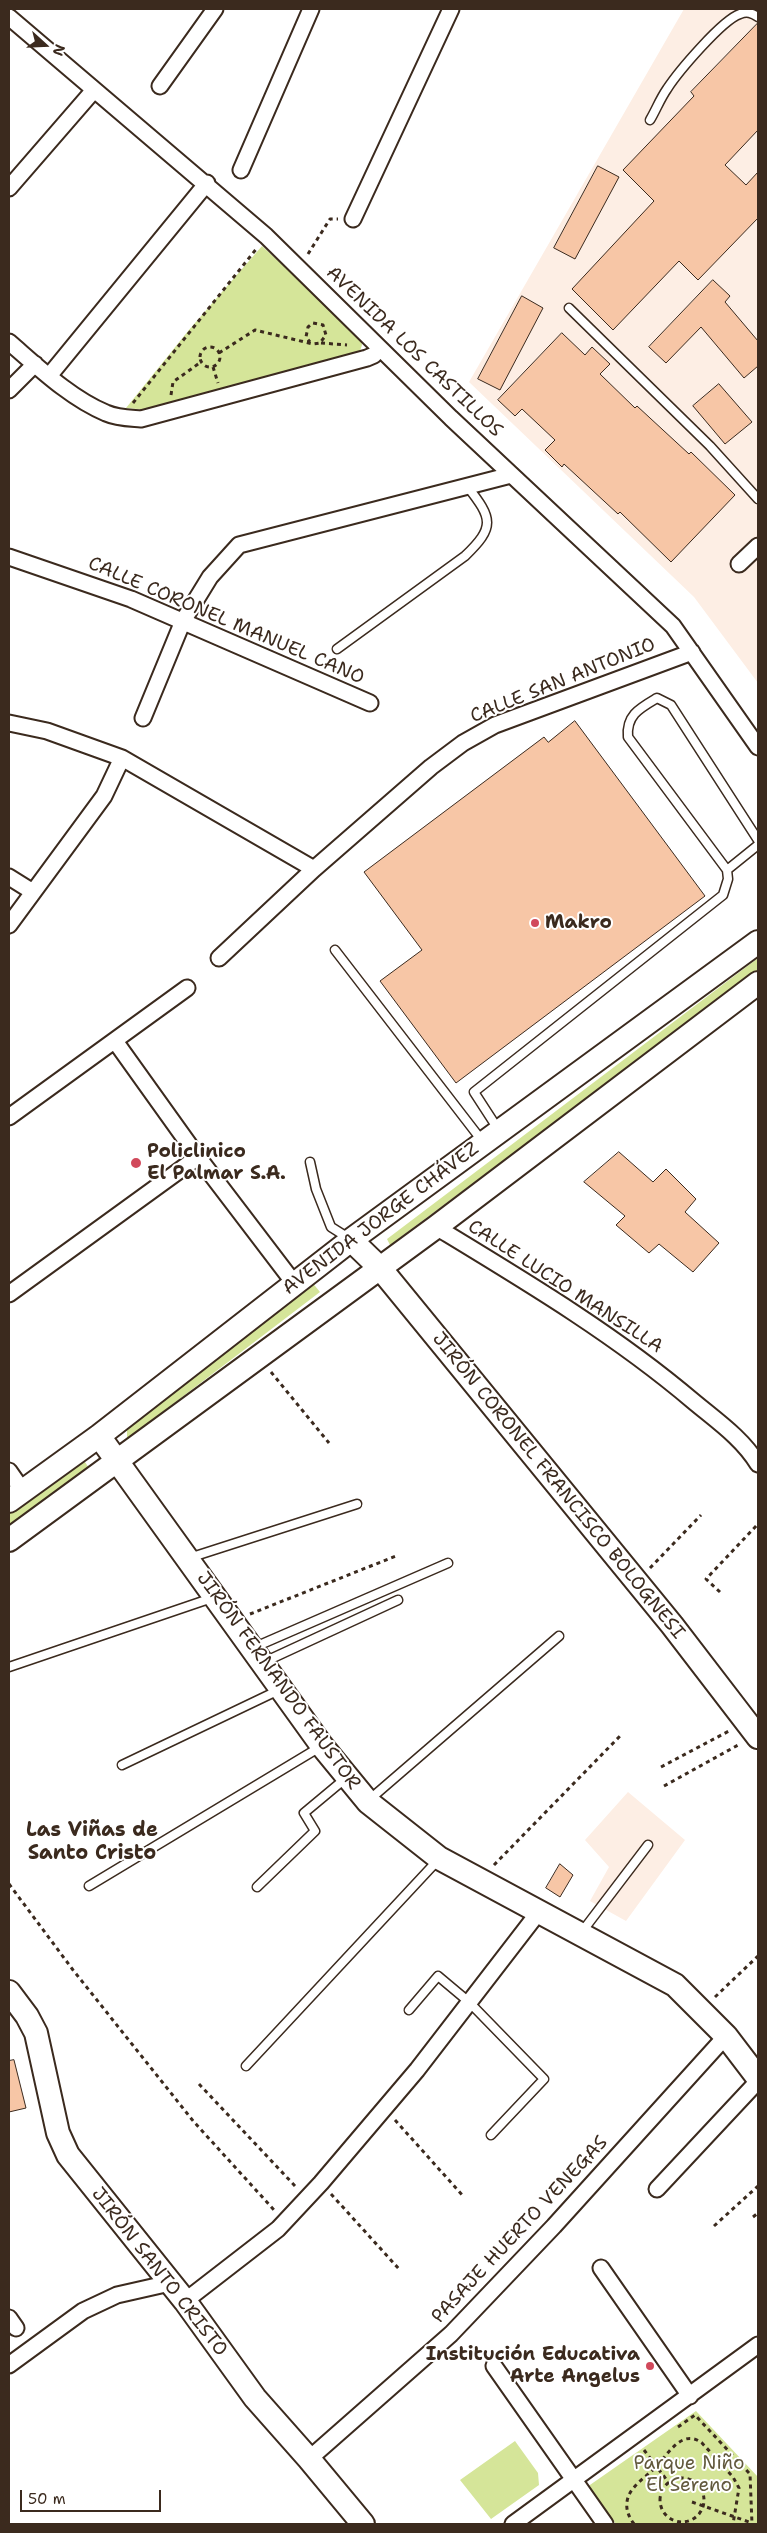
<!DOCTYPE html>
<html>
<head>
<meta charset="utf-8">
<style>
  body { margin:0 }
  #map { position:relative; width:767px; height:2533px; overflow:hidden; background:#fff; font-family:"Shantell Sans",sans-serif }
  canvas { display:block }
  .frame { position:absolute; inset:0; border:10px solid #3b2a1e; pointer-events:none }
  .north { position:absolute; left:20px; top:20px; width:50px; height:50px; -webkit-text-stroke:4px #fff; paint-order:stroke; rotate:110deg; font-size:14px; font-weight:700; line-height:20px; text-align:center; color:#3b2a1e }
  .north::after { content:''; display:block; margin:auto; width:18px; height:22px; background:#3b2a1e; clip-path:polygon(50% 0,100% 100%,50% 72%,0 100%) }
  .scale { position:absolute; left:20px; top:2490px; width:141px; height:22px; box-sizing:border-box; border:2px solid #3b2a1e; border-top:0; padding-left:6px; font-size:15px; line-height:18px; white-space:nowrap; color:#3b2a1e; -webkit-text-stroke:4px #fff; paint-order:stroke }
</style>
</head>
<body>
<div id="map">
<canvas width="767" height="2533"></canvas>
<div class="frame"></div>
<div class="north">N</div>
<div class="scale">50 m</div>
</div>
<script>
const ctx = document.querySelector('canvas').getContext('2d');
ctx.lineJoin = 'round';
function fillPath(path, color) {
  ctx.fillStyle = color;
  ctx.fill(path, 'evenodd');
}
function stroke(path, color, width, dash) {
  ctx.strokeStyle = color;
  ctx.lineWidth = width;
  ctx.lineCap = dash ? 'butt' : 'round';
  ctx.setLineDash(dash || []);
  ctx.stroke(path);
}
function drawText(font, color, halo, rows, align = 'center') {
  ctx.font = font + ' "Shantell Sans",sans-serif';
  ctx.lineWidth = 4;
  ctx.setLineDash([]);
  ctx.textBaseline = 'middle';
  ctx.strokeStyle = halo;
  ctx.fillStyle = color;
  for (const [text, x, y, turn = 0] of rows) {
    ctx.save();
    ctx.translate(x, y);
    ctx.rotate((+turn || 0) * Math.PI / 180);
    ctx.textAlign = isNaN(turn) ? turn : align;
    if (halo) ctx.strokeText(text, 0, 0);
    ctx.fillText(text, 0, 0);
    ctx.restore();
  }
}
fillPath(new Path2D(`
  M684,9H758V683L694,597L469,382Z
  M628,1792L685,1840L626,1921L590,1901L609,1867L585,1840Z`), '#fdeee4');
fillPath(new Path2D(`
  M262,246L361,337L362,345L360,351L149,410L126,408L188,331Z
  M758,958V971L390,1245L387,1239Z
  M311,1281L320,1292L127,1439V1422Z
  M83,1459L89,1468L9,1527V1513Z
  M696,2411L758,2477V2524H616L587,2487Z
  M515,2441L538,2473L539,2485L491,2519L460,2480Z`), '#d5e599');
const building = new Path2D(`
  M758,23V130L725,165L746,185L758,172V218L698,280L679,261L613,330L572,289L654,201L623,170L694,96L691,92Z
  M598,166L619,177L575,259L554,248Z
  M713,280L730,296L725,302L758,341V366L744,378L701,327L666,363L649,347Z
  M522,296L543,308L500,390L478,379Z
  M562,333L585,355L592,347L610,364L600,374L635,408L637,406L689,454L691,452L735,495L671,562L620,512L618,514L564,464L562,467L545,450L555,440L522,409L515,416L498,400Z
  M719,384L752,422L725,444L693,406Z
  M575,721L705,896L456,1083L380,981L422,950L364,872L544,737L548,742Z
  M619,1152L653,1182L666,1169L696,1199L685,1212L719,1243L693,1272L659,1244L649,1253L616,1225L625,1216L584,1182Z
  M560,1864L573,1875L560,1897L546,1888Z
  M14,2060L26,2108L9,2112V2061Z`);
fillPath(building, '#f7c6a6');
stroke(building, '#3b2a1e', 1);
const lane = new Path2D(`
  M650,120C656,110 660,99 667,89C678,72 722,20 740,14C747,11 752,13 758,17
  M569,308L710,446L758,499
  M337,649L465,556C495,527 493,519 467,486
  M727,870L758,845
  M335,950L483,1142
  M498,1129L474,1092L723,895L728,879L727,870L628,737C626,715 640,708 657,698L671,705L758,840
  M310,1162L316,1189L331,1227L350,1239
  M189,1558L357,1504
  M255,1647L448,1563
  M264,1662L398,1600
  M9,1667L212,1598
  M122,1765L279,1690
  M369,1800L559,1636
  M89,1886L320,1747
  M257,1887L315,1831L304,1813L346,1778
  M581,1933L648,1845
  M409,2010L438,1976L469,2002L544,2079L491,2135
  M246,2066L438,1860`);
const street = new Path2D(`
  M9,17L266,236L451,418L673,626L758,747
  M160,86L215,9
  M241,170L311,9
  M9,188L94,90
  M353,219L451,9
  M9,342C38,367 70,398 106,413C117,418 129,418 141,419L367,358L374,355L379,349
  M49,376L207,183
  M9,390L35,364
  M9,557L131,599L370,703
  M739,564L758,546
  M143,718L183,621L210,577L239,545L511,475
  M9,723L47,731L122,758L314,869
  M9,877L33,892
  M9,925L104,796L122,758
  M219,958L314,869L431,767L463,743L495,725L692,652
  M115,1041L198,1157L294,1283
  M9,1117L187,988
  M436,1227C525,1281 614,1334 693,1401C717,1421 742,1438 758,1464
  M9,1294L198,1157
  M9,1471L23,1491
  M657,2189L758,2081
  M601,2268L690,2396
  M185,2301L278,2229L321,2183L417,2070L538,1913
  M9,2318L16,2328
  M9,2365L83,2311L117,2295L170,2283
  M494,2366L605,2524
  M309,2459L451,2334L554,2226L726,2036
  M513,2524L758,2345`);
const secondary = new Path2D(`
  M351,1240L380,1268L672,1625L758,1737
  M99,1436L322,1746L368,1802L439,1858L675,1985L726,2036L758,2078
  M9,1501L99,1436L351,1240L758,942
  M9,1540L436,1227L758,983
  M9,1992L27,2016L36,2033L58,2133L68,2155L185,2301L255,2398L309,2459L363,2524`);
stroke(lane, '#3b2a1e', 11);
stroke(street, '#3b2a1e', 19);
stroke(secondary, '#3b2a1e', 26);
stroke(new Path2D(`
  M308,254L330,219H338
  M321,343L347,345
  M200 357a10 10 0 1 1 20 0a10 10 0 1 1-20 0Z
  M219,353L255,330L313,344L320,343L326,335L323,325L313,323L308,327L306,337L310,342
  M213,367L218,383
  M171,395L173,382L201,362
  M133,403L257,248
  M271,1372L329,1443
  M650,1568L701,1515
  M720,1592L706,1579L758,1524
  M250,1614L396,1556
  M661,1767L729,1731
  M664,1786L740,1744
  M494,1865L621,1735
  M9,1884L73,1970L194,2122L275,2211
  M715,1997L758,1956
  M199,2084L296,2187
  M395,2120L464,2197
  M331,2194L399,2269
  M753,2217L758,2213
  M714,2226L758,2186
  M678,2427L695,2415L750,2474L752,2524
  M644,2450L669,2483
  M660 2500a22 22 0 1 1 44 0a22 22 0 1 1-44 0Z
  M692,2502L752,2523
  M634,2524C628,2516 624,2506 629,2495C634,2484 648,2475 656,2467C668,2454 682,2428 702,2443L733,2477L739,2488L733,2524`), '#3b2a1e', 3, [4, 4]);
stroke(lane, '#fff', 8);
stroke(street, '#fff', 15);
stroke(secondary, '#fff', 22);
for (const [x, y, r, color] of [
  [535,923,5,"#d1495b"],
  [136,1163,6,"#d1495b"],
  [650,2366,5,"#d1495b"]
]) {
  const dot = new Path2D();
  dot.arc(x, y, r, 0, 2 * Math.PI);
  ctx.fillStyle = color;
  ctx.fill(dot);
  stroke(dot, '#fff', 2);
}
drawText('19px', '#3b2a1e', '#fff', [
  ["AVENIDA LOS CASTILLOS",414,352,44],
  ["CALLE CORONEL MANUEL CANO",226,621,23],
  ["CALLE SAN ANTONIO",563,681,-22],
  ["AVENIDA JORGE CHÁVEZ",381,1219,-37],
  ["CALLE LUCIO MANSILLA",565,1287,33],
  ["JIRÓN CORONEL FRANCISCO BOLOGNESI",558,1486,51],
  ["JIRÓN FERNANDO FAUSTOR",278,1681,54],
  ["PASAJE HUERTO VENEGAS",520,2230,-47],
  ["JIRÓN SANTO CRISTO",159,2272,52]
]);
drawText('bold 19px', '#3b2a1e', '#fff', [
  ["Makro",545,923],
  ["Policlinico",147,1152],
  ["El Palmar S.A.",147,1174],
  ["Institución Educativa",640,2355,"right"],
  ["Arte Angelus",640,2377,"right"]
], 'left');
drawText('19px', '#62593d', '#fff', [
  ["Parque Niño",689,2464],
  ["El Sereno",689,2486]
]);
drawText('bold 20px', '#3b2a1e', '#fff', [
  ["Las Viñas de",92,1831],
  ["Santo Cristo",92,1854]
]);
</script>
</body>
</html>
